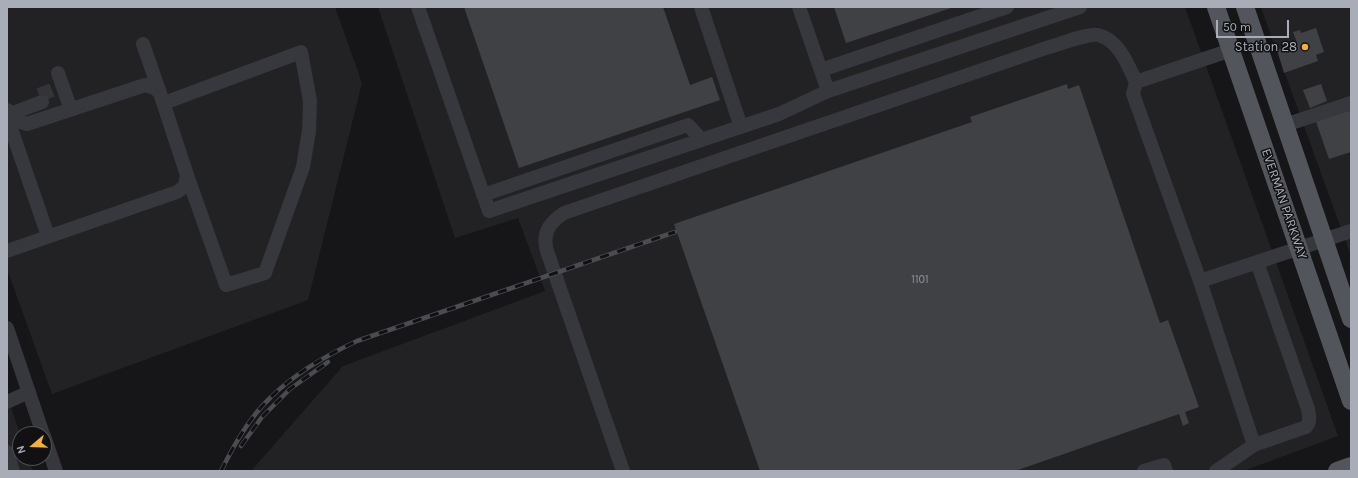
<!DOCTYPE html>
<html>
<head>
<meta charset="utf-8">
<style>
  body { margin:0 }
  #map { position:relative; width:1358px; height:478px; overflow:hidden; background:#161618; font-family:Karla,sans-serif }
  canvas { display:block }
  .frame { position:absolute; inset:0; border:8px solid #a8adb8; pointer-events:none }
  .north { position:absolute; left:12px; top:426px; width:40px; height:40px; box-sizing:border-box; background:#111113; border:1px solid #4d4f55; border-radius:50%; rotate:251deg; font-size:11px; font-weight:700; line-height:16px; text-align:center; color:#a8adb8 }
  .north::after { content:''; display:block; margin:auto; width:14px; height:18px; background:#f2b134; clip-path:polygon(50% 0,100% 100%,50% 72%,0 100%) }
  .scale { position:absolute; left:1216px; top:20px; width:73px; height:18px; box-sizing:border-box; border:2px solid #a8adb8; border-top:0; padding-left:5px; font-size:12px; line-height:14px; white-space:nowrap; color:#a8adb8; -webkit-text-stroke:3px #111113; paint-order:stroke }
</style>
</head>
<body>
<div id="map">
<canvas width="1358" height="478"></canvas>
<div class="frame"></div>
<div class="north">N</div>
<div class="scale">50 m</div>
</div>
<script>
const ctx = document.querySelector('canvas').getContext('2d');
ctx.lineJoin = 'round';
function fillPath(path, color) {
  ctx.fillStyle = color;
  ctx.fill(path, 'evenodd');
}
function stroke(path, color, width, dash) {
  ctx.strokeStyle = color;
  ctx.lineWidth = width;
  ctx.lineCap = dash ? 'butt' : 'round';
  ctx.setLineDash(dash || []);
  ctx.stroke(path);
}
function drawText(font, color, halo, rows, align = 'center') {
  ctx.font = font + ' Karla,sans-serif';
  ctx.lineWidth = 3;
  ctx.setLineDash([]);
  ctx.textBaseline = 'middle';
  ctx.strokeStyle = halo;
  ctx.fillStyle = color;
  for (const [text, x, y, turn = 0] of rows) {
    ctx.save();
    ctx.translate(x, y);
    ctx.rotate((+turn || 0) * Math.PI / 180);
    ctx.textAlign = isNaN(turn) ? turn : align;
    if (halo) ctx.strokeText(text, 0, 0);
    ctx.fillText(text, 0, 0);
    ctx.restore();
  }
}
fillPath(new Path2D(`
  M7,7H335L362,83L308,300L52,394L7,269Z
  M378,7H1185L1338,436L1243,471H251L343,366L545,291L518,218L455,238Z
  M1261,7H1351V256L1263,13Z
  M7,395L20,434V458H28L33,471H7Z`), '#222225');
fillPath(new Path2D(`
  M464,7H663L690,85L712,77L720,100L519,168Z
  M834,7H954L846,43Z
  M1316,28L1324,52L1316,55L1318,61L1284,73L1277,50L1297,43L1293,32L1300,30L1301,33Z
  M1067,84L1068,89L1079,85L1160,323L1168,320L1199,407L1185,412L1189,423L1183,426L1179,414L1015,471H760L674,224L972,122L970,117Z
  M1321,84L1327,101L1310,108L1303,90Z
  M1351,107V152L1329,159L1315,119Z`), '#404145');
stroke(new Path2D(`
  M39,95L57,88`), '#333438', 14, [14, 7]);
stroke(new Path2D(`
  M418,7L489,211L779,114L828,91
  M701,7L741,127
  M799,7L828,91L1080,7
  M143,44L160,93
  M821,70L1007,7
  M58,73L71,110
  M1136,82L1133,94L1200,281
  M164,103L301,52L310,101L309,131L303,167L265,273L226,285L187,175
  M7,110L18,121L27,124L145,85L155,88L160,93L187,175L185,186L177,192L7,251
  M10,114L42,102
  M7,117L48,236
  M1285,125L1351,103
  M483,195L688,125L702,140
  M7,328L43,434
  M7,402L29,392
  M44,436L56,471
  M1254,445L1306,427C1311,422 1309,415 1308,409L1257,262
  M7,452L13,471
  M623,471L547,251C542,233 549,223 564,213L1049,47C1060,44 1089,33 1098,35C1119,40 1128,65 1136,82L1231,50
  M1144,471L1164,465L1166,471
  M1216,471L1254,445L1200,281L1351,231`), '#37383d', 14);
stroke(new Path2D(`
  M1216,7L1351,401
  M1245,7L1351,319
  M1337,471L1351,466`), '#53555c', 18);
const rail = new Path2D(`
  M241,446L262,417L290,389L328,362
  M221,471C234,445 249,418 270,398C295,373 325,356 357,341L675,232`);
stroke(rail, '#4a4c52', 4.5);
stroke(rail, '#111113', 3, [9]);
for (const [x, y, r, color] of [
  [1305,47,4,"#f2b134"]
]) {
  const dot = new Path2D();
  dot.arc(x, y, r, 0, 2 * Math.PI);
  ctx.fillStyle = color;
  ctx.fill(dot);
  stroke(dot, '#111113', 1.5);
}
drawText('11px', '#8e929b', null, [
  ["1101",920,280]
]);
drawText('13px', '#a8adb8', '#111113', [
  ["Station 28",1297,47]
], 'right');
drawText('13px', '#a8adb8', '#111113', [
  ["EVERMAN PARKWAY",1284,204,71]
]);
</script>
</body>
</html>
